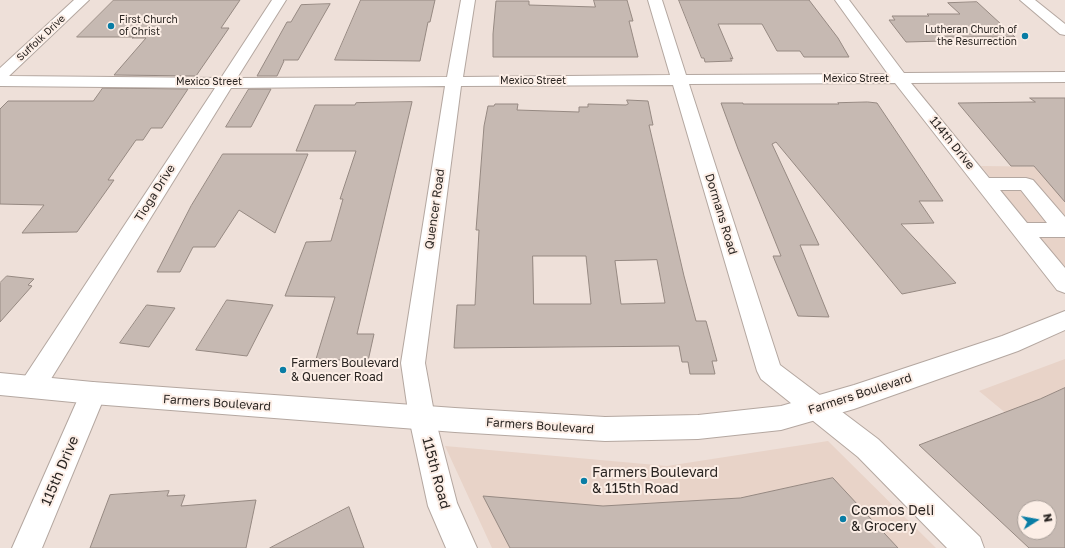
<!DOCTYPE html>
<html>
<head>
<meta charset="utf-8">
<style>
  body { margin:0 }
  #map { position:relative; width:1065px; height:548px; overflow:hidden; background:#eee0d9; font-family:"Golos Text",sans-serif }
  canvas { display:block }
  .north { position:absolute; left:1017px; top:500px; width:40px; height:40px; box-sizing:border-box; background:#fceee6; border:1px solid #a89e98; border-radius:50%; rotate:79deg; font-size:11px; font-weight:700; line-height:16px; text-align:center; color:#2a2522 }
  .north::after { content:''; display:block; margin:auto; width:14px; height:18px; background:#097da5; clip-path:polygon(50% 0,100% 100%,50% 72%,0 100%) }
</style>
</head>
<body>
<div id="map">
<canvas width="1065" height="548"></canvas>
<div class="north">N</div>
</div>
<script>
const ctx = document.querySelector('canvas').getContext('2d');
ctx.lineJoin = 'round';
function fillPath(path, color) {
  ctx.fillStyle = color;
  ctx.fill(path, 'evenodd');
}
function stroke(path, color, width, dash) {
  ctx.strokeStyle = color;
  ctx.lineWidth = width;
  ctx.lineCap = dash ? 'butt' : 'round';
  ctx.setLineDash(dash || []);
  ctx.stroke(path);
}
function drawText(font, color, halo, rows, align = 'center') {
  ctx.font = font + ' "Golos Text",sans-serif';
  ctx.lineWidth = 4;
  ctx.setLineDash([]);
  ctx.textBaseline = 'middle';
  ctx.strokeStyle = halo;
  ctx.fillStyle = color;
  for (const [text, x, y, turn = 0] of rows) {
    ctx.save();
    ctx.translate(x, y);
    ctx.rotate((+turn || 0) * Math.PI / 180);
    ctx.textAlign = isNaN(turn) ? turn : align;
    if (halo) ctx.strokeText(text, 0, 0);
    ctx.fillText(text, 0, 0);
    ctx.restore();
  }
}
fillPath(new Path2D(`
  M981,166L1065,167V268Z
  M1065,359V462L979,391Z
  M828,441L936,548H492L445,446L667,466Z`), '#e8d3c8');
const building = new Path2D(`
  M114,0H240L221,28H229L196,76L114,75L146,38H132L134,37H77Z
  M361,0H435L430,22H428L420,61L335,60Z
  M594,0H627L633,21H629L638,57H493V34L496,1H529V5L595,7Z
  M679,0H809L838,38L849,57H804L800,51H777L762,24H718L733,59L730,58L732,61L705,62L704,58H702Z
  M977,2L1015,37H939L943,41L906,42L889,20H895L892,16H929L927,14H960L948,3Z
  M330,4L298,60H283L284,61L277,76H257L287,22H291L301,5Z
  M103,88L188,89L162,128H151L143,140H136L108,180H114L77,232L22,233L44,205L0,204V109L8,101H93Z
  M249,89H271L251,127H226Z
  M1030,98H1065V202L1034,166H1011L958,103L1035,102Z
  M627,100L648,101L653,125H649L684,276L696,321H706L717,361H712L715,374H690L688,362H682L679,346L454,348L457,305H475L479,230H476L484,126L488,106H494L495,104H518L517,110L579,112V107H588V104L626,105L628,104ZM533,256H586L591,304H534ZM657,260L665,303L621,304L615,261Z
  M412,102L357,334H374L368,361L316,359L335,297L285,296L306,242L331,241L343,199H340L356,151H296L315,105H355L356,103Z
  M868,102L877,103L943,201H919L934,223L901,224L956,283L902,294L776,142L772,144L819,245H800L829,317L798,316L773,256H781L738,149L721,103H743V104H839L838,103Z
  M223,154H308L275,233L239,210L215,247H193L180,272H157L191,206Z
  M7,276L34,279L28,285L32,286L0,322V283Z
  M227,300L273,305L247,356L196,350Z
  M147,305L175,308L149,347L120,343Z
  M1065,388V548H1029L919,445L1040,399ZM1025,508H1049V532H1025Z
  M833,478L898,548H510L483,496L603,506L740,498Z
  M169,491L167,496L185,495L181,506L256,500L246,548H90L110,495Z
  M349,507L364,548H270Z`);
fillPath(building, '#c6b9b2');
stroke(building, '#968982', 1);
const minor = new Path2D(`
  M74,0H89L9,76L221,78L272,0H286L237,78L447,77L461,0H475L463,77L670,75L648,0H662L686,75L888,74L835,0H849L904,73L1065,72V82L911,83L989,178H1026L1033,180L1065,217V237H1039L1065,268V293L1057,290L895,83L689,84L780,365L878,439L980,537L984,548H947L858,457L761,379L757,371L673,85L461,86L425,363L435,418L457,503L477,548H446L428,506L409,418L401,363L445,86L231,88L41,395L32,398L23,395L19,387L23,379L215,88L0,86V68ZM1000,190H1021L1047,223H1027Z
  M1020,0H1035L1065,24V35L1060,34Z
  M93,382L102,385L106,393L42,548H12L84,385Z`);
const major = new Path2D(`
  M1065,311V330L1018,351L854,409L781,430L698,439L605,441L455,432L93,404L0,395V373L93,382L455,408L605,417L698,415L781,406L854,385L1002,336Z`);
stroke(minor, '#b4a7a0', 2);
stroke(major, '#b4a7a0', 2);
fillPath(minor, '#fff');
fillPath(major, '#fff');
for (const [x, y, r, color] of [
  [111,26,4,"#097da5"],
  [1025,36,4,"#097da5"],
  [283,370,4,"#097da5"],
  [584,481,4,"#097da5"],
  [843,519,4,"#097da5"]
]) {
  const dot = new Path2D();
  dot.arc(x, y, r, 0, 2 * Math.PI);
  ctx.fillStyle = color;
  ctx.fill(dot);
  stroke(dot, '#fceee6', 1.5);
}
drawText('10px', '#2a2522', '#fceee6', [
  ["First Church",119,20],
  ["of Christ",119,32],
  ["Lutheran Church of",1017,30,"right"],
  ["the Resurrection",1017,42,"right"]
], 'left');
drawText('10px', '#2a2522', '#fceee6', [
  ["Suffolk Drive",41,38,-43],
  ["Mexico Street",856,79],
  ["Mexico Street",533,81],
  ["Mexico Street",209,82]
]);
drawText('12px', '#2a2522', '#fceee6', [
  ["114th Drive",952,143,51],
  ["Tioga Drive",155,193,-58],
  ["Quencer Road",435,209,-82],
  ["Dormans Road",721,214,73],
  ["Farmers Boulevard",860,394,-18],
  ["Farmers Boulevard",217,403,4],
  ["Farmers Boulevard",540,426,4]
]);
drawText('12px', '#2a2522', '#fceee6', [
  ["Farmers Boulevard",291,363],
  ["& Quencer Road",291,377]
], 'left');
drawText('14px', '#2a2522', '#fceee6', [
  ["115th Drive",60,471,-67],
  ["115th Road",436,473,75]
]);
drawText('14px', '#2a2522', '#fceee6', [
  ["Farmers Boulevard",592,473],
  ["& 115th Road",592,489],
  ["Cosmos Deli",851,511],
  ["& Grocery",851,527]
], 'left');
</script>
</body>
</html>
